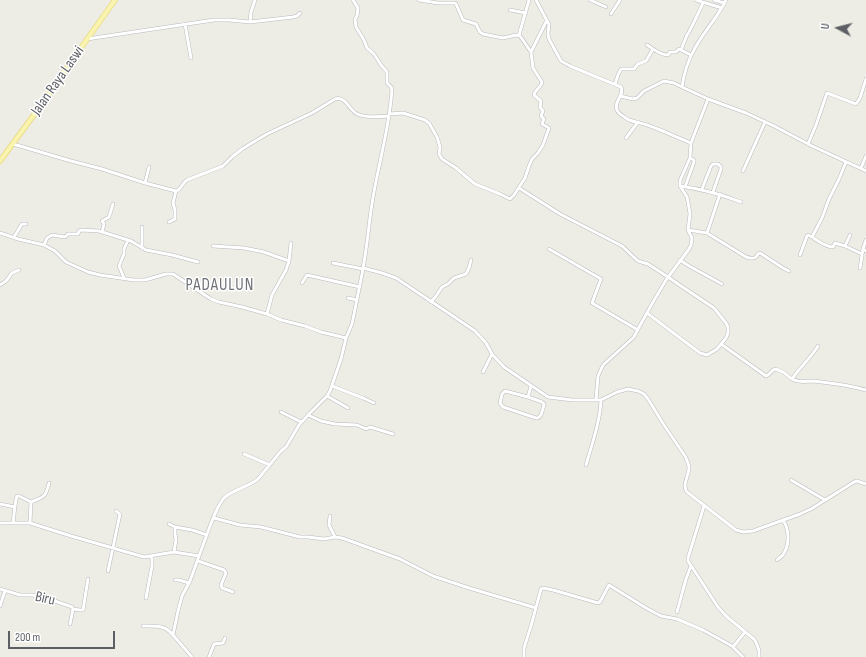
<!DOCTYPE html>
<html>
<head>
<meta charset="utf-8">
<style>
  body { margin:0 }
  #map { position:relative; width:866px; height:657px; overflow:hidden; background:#eeede5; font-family:"Sofia Sans Condensed",sans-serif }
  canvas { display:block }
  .north { position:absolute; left:818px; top:8px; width:40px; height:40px; -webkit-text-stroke:3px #fff; paint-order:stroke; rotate:277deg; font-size:11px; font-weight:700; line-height:16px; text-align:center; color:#5c5f64 }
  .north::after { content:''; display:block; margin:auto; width:14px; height:18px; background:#5c5f64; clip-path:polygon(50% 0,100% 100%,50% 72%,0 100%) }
  .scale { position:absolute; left:8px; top:631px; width:107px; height:18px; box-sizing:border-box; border:2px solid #5c5f64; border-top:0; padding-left:5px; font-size:12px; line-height:14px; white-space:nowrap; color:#5c5f64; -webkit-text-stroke:3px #fff; paint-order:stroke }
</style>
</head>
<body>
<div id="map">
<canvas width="866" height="657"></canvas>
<div class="north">U</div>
<div class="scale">200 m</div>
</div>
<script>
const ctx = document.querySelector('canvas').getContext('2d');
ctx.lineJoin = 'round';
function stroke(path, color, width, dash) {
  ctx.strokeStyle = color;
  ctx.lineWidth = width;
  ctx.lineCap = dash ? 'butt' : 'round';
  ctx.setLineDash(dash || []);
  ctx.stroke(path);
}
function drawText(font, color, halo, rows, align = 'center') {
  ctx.font = font + ' "Sofia Sans Condensed",sans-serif';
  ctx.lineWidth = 3;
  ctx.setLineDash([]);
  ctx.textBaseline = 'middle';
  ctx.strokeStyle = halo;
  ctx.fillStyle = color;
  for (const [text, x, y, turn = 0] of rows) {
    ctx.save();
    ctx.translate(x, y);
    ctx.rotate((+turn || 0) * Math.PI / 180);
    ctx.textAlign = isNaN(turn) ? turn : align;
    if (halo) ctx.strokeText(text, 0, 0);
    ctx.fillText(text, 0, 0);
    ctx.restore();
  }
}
const minor = new Path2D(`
  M353,0L358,8L357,16L355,19L356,27L364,40L367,48L374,54L381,65L387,72V83L391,87L392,89C390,124 380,158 374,192C369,217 368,243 363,268
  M536,0L545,17L549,24L548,34L549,39L561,61L570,66L621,87C625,95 613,102 617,110C618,114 626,118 629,120C635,122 641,123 647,125C662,130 676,137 691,143
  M590,0L606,7
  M696,0L722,8
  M714,0L724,3
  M510,10L526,13
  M611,14L620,0
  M250,22L251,12L255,0
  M185,24L191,58
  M519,35L529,0
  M87,39L214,20H229L250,22L293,17L297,16L300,13
  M647,45C654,49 659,55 668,55L670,52H676L679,49L691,55
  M681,50L687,35L689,32L695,20L703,3
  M531,52L547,20
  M615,84L618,75L621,69H634L638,64L646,61L653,49
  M620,96L633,99L637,98L644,91L664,81L674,83L682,87
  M708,99L746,113L774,126L812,146L866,171
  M389,114L403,113L425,120L429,123L437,137L440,147L439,154L442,159L456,168L475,184L500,194L510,199L514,195L525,178L529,166L532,159L538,153L543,145L549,128L542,124L544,119L541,116L543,111L540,107L541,101L534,95L535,92L541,85L542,82L533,68L531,52L520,36L516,35L503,38L483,34L480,32L476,24L463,20L456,4L455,3H438L419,0
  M626,138L638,122
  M13,144L71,161L102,169L145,183L176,191C181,190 182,183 187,180L223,166L232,157L242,149L267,134L312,113L335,99C346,96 349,110 357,114C366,118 379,117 389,116
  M808,144L816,125L827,93L856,104L860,98L866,79
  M861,168L866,156
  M743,171L765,122
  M145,183L149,167
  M680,186C702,189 720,194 741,202
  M685,187L694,162V160L690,158
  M519,188L560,214L622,246L638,261L648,264L668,277L681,286L714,308L726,323L728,327V333L726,338L717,349L707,355L700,353L647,313
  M702,189L711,166L713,164H718L721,167V169L713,192
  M169,222L175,219V210L173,203L176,191
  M688,230L707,233L746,257C752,259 756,259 758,254L760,253L783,268L789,271
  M102,232L104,224L102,221L109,217L113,204
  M0,233L18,239L44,245L55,251L66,262L88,272L100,275L134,280H145L166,274H173L211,299L219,302L242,307L267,314L281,320L305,326L321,332L346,338
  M707,233L720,194
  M850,235L845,246L862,254
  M14,237L22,224H26
  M866,240L863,249L866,251
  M44,245L47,238L52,235L65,237L68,234H78L79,231L81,230L99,231L131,241L146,250L172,255L198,262
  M213,246L244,248L264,252L289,261
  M845,246L835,243L833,247C825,247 818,241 812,237L822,218L829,199L839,179L846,162
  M142,248V227
  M549,249L601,279L592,303L638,330
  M800,255L807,236L808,235L812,237
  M680,260L689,266L722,284
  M333,263L363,269V268L382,273L396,278L447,312L475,331L486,343L492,354L504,367L548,397L572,400H601L617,392L628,389L638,391L644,394L648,399L664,425L685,456C687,460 689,464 689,469C688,477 682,485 687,492L736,530L743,532L753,531L800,514L811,509L854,482L857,481L866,484
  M860,268L863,249
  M124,278L119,266L124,254V249L128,240
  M302,283L307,275L360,287
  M0,285L6,281L12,273L19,270
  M348,298L357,300
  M431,302L436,296L442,287L448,284L454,278L466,274L469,268L471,260
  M267,314L272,295L286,270L289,261L291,243
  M721,344L766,376L768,375L773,370L776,369L783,372L792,379
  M818,346C810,359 800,367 792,379C799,383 806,381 814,381C831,383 850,385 866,390
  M483,372L492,354
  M332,386L363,398L374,403
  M505,391L528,397L542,402L544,404V405L541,415L538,418H536L503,407L500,403L502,394Z
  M327,396L348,408
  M528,397L531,386
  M596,400L598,376L603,365L634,337L638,329L653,302L666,280L689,249L691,245L692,238L688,230L690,214L688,202L687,197L680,186V181L682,176L690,158L691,143L708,99L682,87C684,73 688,60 695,48C704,31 718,17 726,0
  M281,412L301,422
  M308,415L321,421L335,424L357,425L366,429L370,427L393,434
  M244,454L270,465
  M586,465C592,444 600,422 601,400
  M791,480L825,500
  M0,504L15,507
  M704,506L688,558V561L718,607L726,616L755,640L759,650V657
  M330,516L329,525L335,537
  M214,518L240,525L261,527L300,537H308L324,539L335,537L342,538L400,559L433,576L469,588L536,608
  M0,523H30L71,536L144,557L174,552L199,556L190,581L182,596L178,611L173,635L192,657
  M13,523C14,517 15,500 17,496H19L31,502
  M30,523L31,502C44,496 45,499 49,483
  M169,524L175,527V534L176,539L174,552
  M175,527L192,530L207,535
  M199,556C204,544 216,504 225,497C235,489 248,487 258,479L281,451L286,447L299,425L310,413L327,396L330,391L341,359L346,338L352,324L363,269
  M777,560C779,558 783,556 784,553C790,543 789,529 783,520
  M198,561L224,570L226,573L221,585L222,588L233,592
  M108,571L120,514L116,511
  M175,580H179L189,583
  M0,589L20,595H32L49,599L72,607L73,609L70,624
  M146,598L152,566V558L150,556
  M0,606L5,591
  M73,609L80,610H83L88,579
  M677,612L686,579L691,566
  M143,626C156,626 165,625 173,635
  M733,647L745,632
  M209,657L214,644L223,643L225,638
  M524,657V648L531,626L541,589L543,588L553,590L598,603L600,602L609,585L646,608L661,616L677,619L703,630L732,646L743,657`);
const primary = new Path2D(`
  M0,161L42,104L68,66L115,0`);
stroke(minor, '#b7b9bd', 4);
stroke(primary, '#e6d065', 5.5);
stroke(minor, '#fff', 3);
stroke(primary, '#f8f4af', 4.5);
drawText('15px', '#5c5f64', '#fff', [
  ["Jalan Raya Laswi",58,81,-55],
  ["Biru",45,599,13]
]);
ctx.letterSpacing = '1px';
drawText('17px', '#6e7176', '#fff', [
  ["PADAULUN",220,286]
]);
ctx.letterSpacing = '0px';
</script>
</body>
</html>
